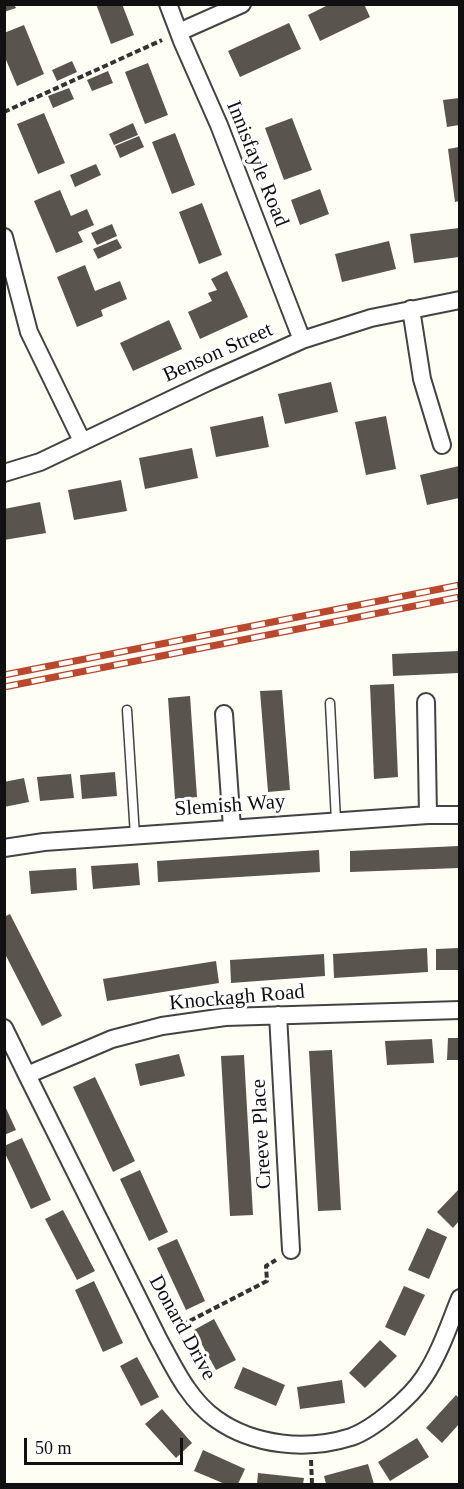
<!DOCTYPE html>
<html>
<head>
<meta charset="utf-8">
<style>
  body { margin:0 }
  #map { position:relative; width:464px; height:1489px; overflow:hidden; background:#fefef4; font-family:Georgia,serif }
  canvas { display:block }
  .frame { position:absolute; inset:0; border:6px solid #101010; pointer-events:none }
  .scale { position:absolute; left:24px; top:1438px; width:159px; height:27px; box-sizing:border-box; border:3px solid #101010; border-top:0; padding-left:8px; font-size:18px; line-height:21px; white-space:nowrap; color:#101010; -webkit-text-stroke:4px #fff; paint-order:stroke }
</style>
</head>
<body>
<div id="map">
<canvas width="464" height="1489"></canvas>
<div class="frame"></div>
<div class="scale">50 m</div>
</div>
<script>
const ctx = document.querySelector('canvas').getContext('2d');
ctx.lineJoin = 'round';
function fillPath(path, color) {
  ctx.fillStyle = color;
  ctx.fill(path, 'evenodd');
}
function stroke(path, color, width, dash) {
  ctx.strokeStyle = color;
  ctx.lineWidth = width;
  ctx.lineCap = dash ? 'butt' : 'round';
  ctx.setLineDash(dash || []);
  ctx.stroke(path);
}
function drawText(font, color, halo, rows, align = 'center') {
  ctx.font = font + ' Georgia,serif';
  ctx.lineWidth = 6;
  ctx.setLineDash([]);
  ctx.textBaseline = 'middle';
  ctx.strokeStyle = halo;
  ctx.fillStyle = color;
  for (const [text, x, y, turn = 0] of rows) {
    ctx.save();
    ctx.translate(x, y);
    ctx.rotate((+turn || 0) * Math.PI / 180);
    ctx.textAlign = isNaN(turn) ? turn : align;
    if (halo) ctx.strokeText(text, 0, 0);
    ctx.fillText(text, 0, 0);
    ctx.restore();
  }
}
fillPath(new Path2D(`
  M4,4H14L16,8L4,12Z
  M96,4H122L134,35L111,44Z
  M330,4H364L370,17L320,41L308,15Z
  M289,23L301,49L240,77L228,51Z
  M24,25L44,74L17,86L4,55V33Z
  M72,61L77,72L57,81L52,70Z
  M148,63L168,115L145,124L125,72Z
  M108,71L113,83L92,91L87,80Z
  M69,88L74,99L53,108L48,96Z
  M459,98V125L447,127L443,100Z
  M44,113L65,163L38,174L17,124Z
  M292,118L312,170L284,180L265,128Z
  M133,123L138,135L114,145L109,134Z
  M175,133L195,185L172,194L152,142Z
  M139,136L144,147L120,158L115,146Z
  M459,147V201L455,202L448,149Z
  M96,164L101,175L75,187L70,175Z
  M320,189L329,214L300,225L291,200Z
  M60,190L71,216L87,209L94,225L78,232L83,242L56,253L34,201Z
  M202,203L222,255L199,264L179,212Z
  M112,224L117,236L97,245L91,233Z
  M459,228V257L414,263L410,234Z
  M117,239L122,248L98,259L93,249Z
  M389,241L396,269L342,282L335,254Z
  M85,265L95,291L120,281L127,299L101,310L103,316L77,327L57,277Z
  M227,271L248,317L200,339L188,312L212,301L208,293L217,290L211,279Z
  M169,320L182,349L133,371L120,343Z
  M331,382L338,412L285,424L278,394Z
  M263,416L269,447L216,457L210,427Z
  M386,416L396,469L366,475L355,422Z
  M192,448L198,478L145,489L139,458Z
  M459,466V498L427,505L420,475Z
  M121,480L127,511L74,520L68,490Z
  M40,502L46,533L4,540V509Z
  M459,651V673L393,676L392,654Z
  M394,684L398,777L374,779L370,685Z
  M282,690L290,790L268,792L260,691Z
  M190,696L197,797L175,799L168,698Z
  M115,772L117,796L82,799L80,775Z
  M71,774L74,798L40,801L37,777Z
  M24,778L29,802L4,807V782Z
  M459,846V868L350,872V851Z
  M319,850L320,872L158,882L157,861Z
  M138,863L140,885L93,889L91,866Z
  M76,868L77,890L31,894L29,871Z
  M10,914L62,1016L42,1026L4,952V917Z
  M427,948L428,972L334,978L333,954Z
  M459,948V970H436V949Z
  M324,954L325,976L231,983L230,960Z
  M216,961L219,983L107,1001L103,979Z
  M448,1038H459V1060H447Z
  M432,1039L434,1063L387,1065L385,1041Z
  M332,1050L341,1210L318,1211L309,1051Z
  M179,1054L185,1076L140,1086L135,1064Z
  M244,1055L253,1215L230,1216L221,1056Z
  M95,1077L135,1161L113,1172L73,1087Z
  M4,1104L16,1130L4,1135Z
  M22,1138L51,1200L31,1209L4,1151V1146Z
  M140,1170L168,1232L149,1241L120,1179Z
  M459,1189V1221L453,1228L437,1212Z
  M63,1210L95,1271L77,1280L45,1219Z
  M427,1228L447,1237L429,1279L408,1270Z
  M177,1239L205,1301L186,1310L157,1248Z
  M94,1281L123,1343L103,1352L75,1290Z
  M404,1286L425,1295L405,1336L385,1327Z
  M214,1319L236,1360L216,1370L194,1330Z
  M380,1340L397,1356L365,1388L349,1373Z
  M137,1357L159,1397L141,1406L120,1366Z
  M243,1367L285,1385L276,1406L234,1388Z
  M342,1380L345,1403L300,1409L297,1387Z
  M456,1395L459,1398V1424L442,1443L426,1428Z
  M162,1409L192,1443L176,1458L145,1424Z
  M417,1438L429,1457L390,1481L378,1462Z
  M203,1450L245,1469L238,1484H225L194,1471Z
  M368,1464L374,1484H326L324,1476Z
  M258,1473L304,1478L303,1484H257Z`), '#59544d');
const service = new Path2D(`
  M330,703L336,821
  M127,710L135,836`);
const minor = new Path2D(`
  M168,4L182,41L219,125L302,340
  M179,32L242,4
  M4,237L29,332L82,441
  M411,309L422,379L442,445
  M4,473L40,462L210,381L302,340L371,318L460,300
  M426,702L428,815
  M224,714L232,828
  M4,848L44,842L428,815H460
  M278,1015L291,1250
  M4,1028L27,1075L158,1338C174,1367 188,1399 216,1419C254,1446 307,1451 351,1437C374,1429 411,1397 424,1377C440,1353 449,1325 460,1298
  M27,1075L112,1039L162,1026L225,1017L460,1010`);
stroke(service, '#434343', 11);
stroke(minor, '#434343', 20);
stroke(new Path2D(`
  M4,112L162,40
  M174,1329L267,1281L266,1266L276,1260
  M311,1460L312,1484`), '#323232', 4, [6, 3]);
stroke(service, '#fff', 8);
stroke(minor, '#fff', 16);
const rail = new Path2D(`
  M4,675L460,585
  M4,687L460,597`);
stroke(rail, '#bb482d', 7);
stroke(rail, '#fff', 4.5, [14]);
drawText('21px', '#101010', '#fff', [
  ["Innisfayle Road",257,164,68],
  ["Benson Street",218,353,-24],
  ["Slemish Way",230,806,-4],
  ["Knockagh Road",237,998,-5],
  ["Creeve Place",262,1134,-93],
  ["Donard Drive",182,1328,61]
]);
</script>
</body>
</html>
